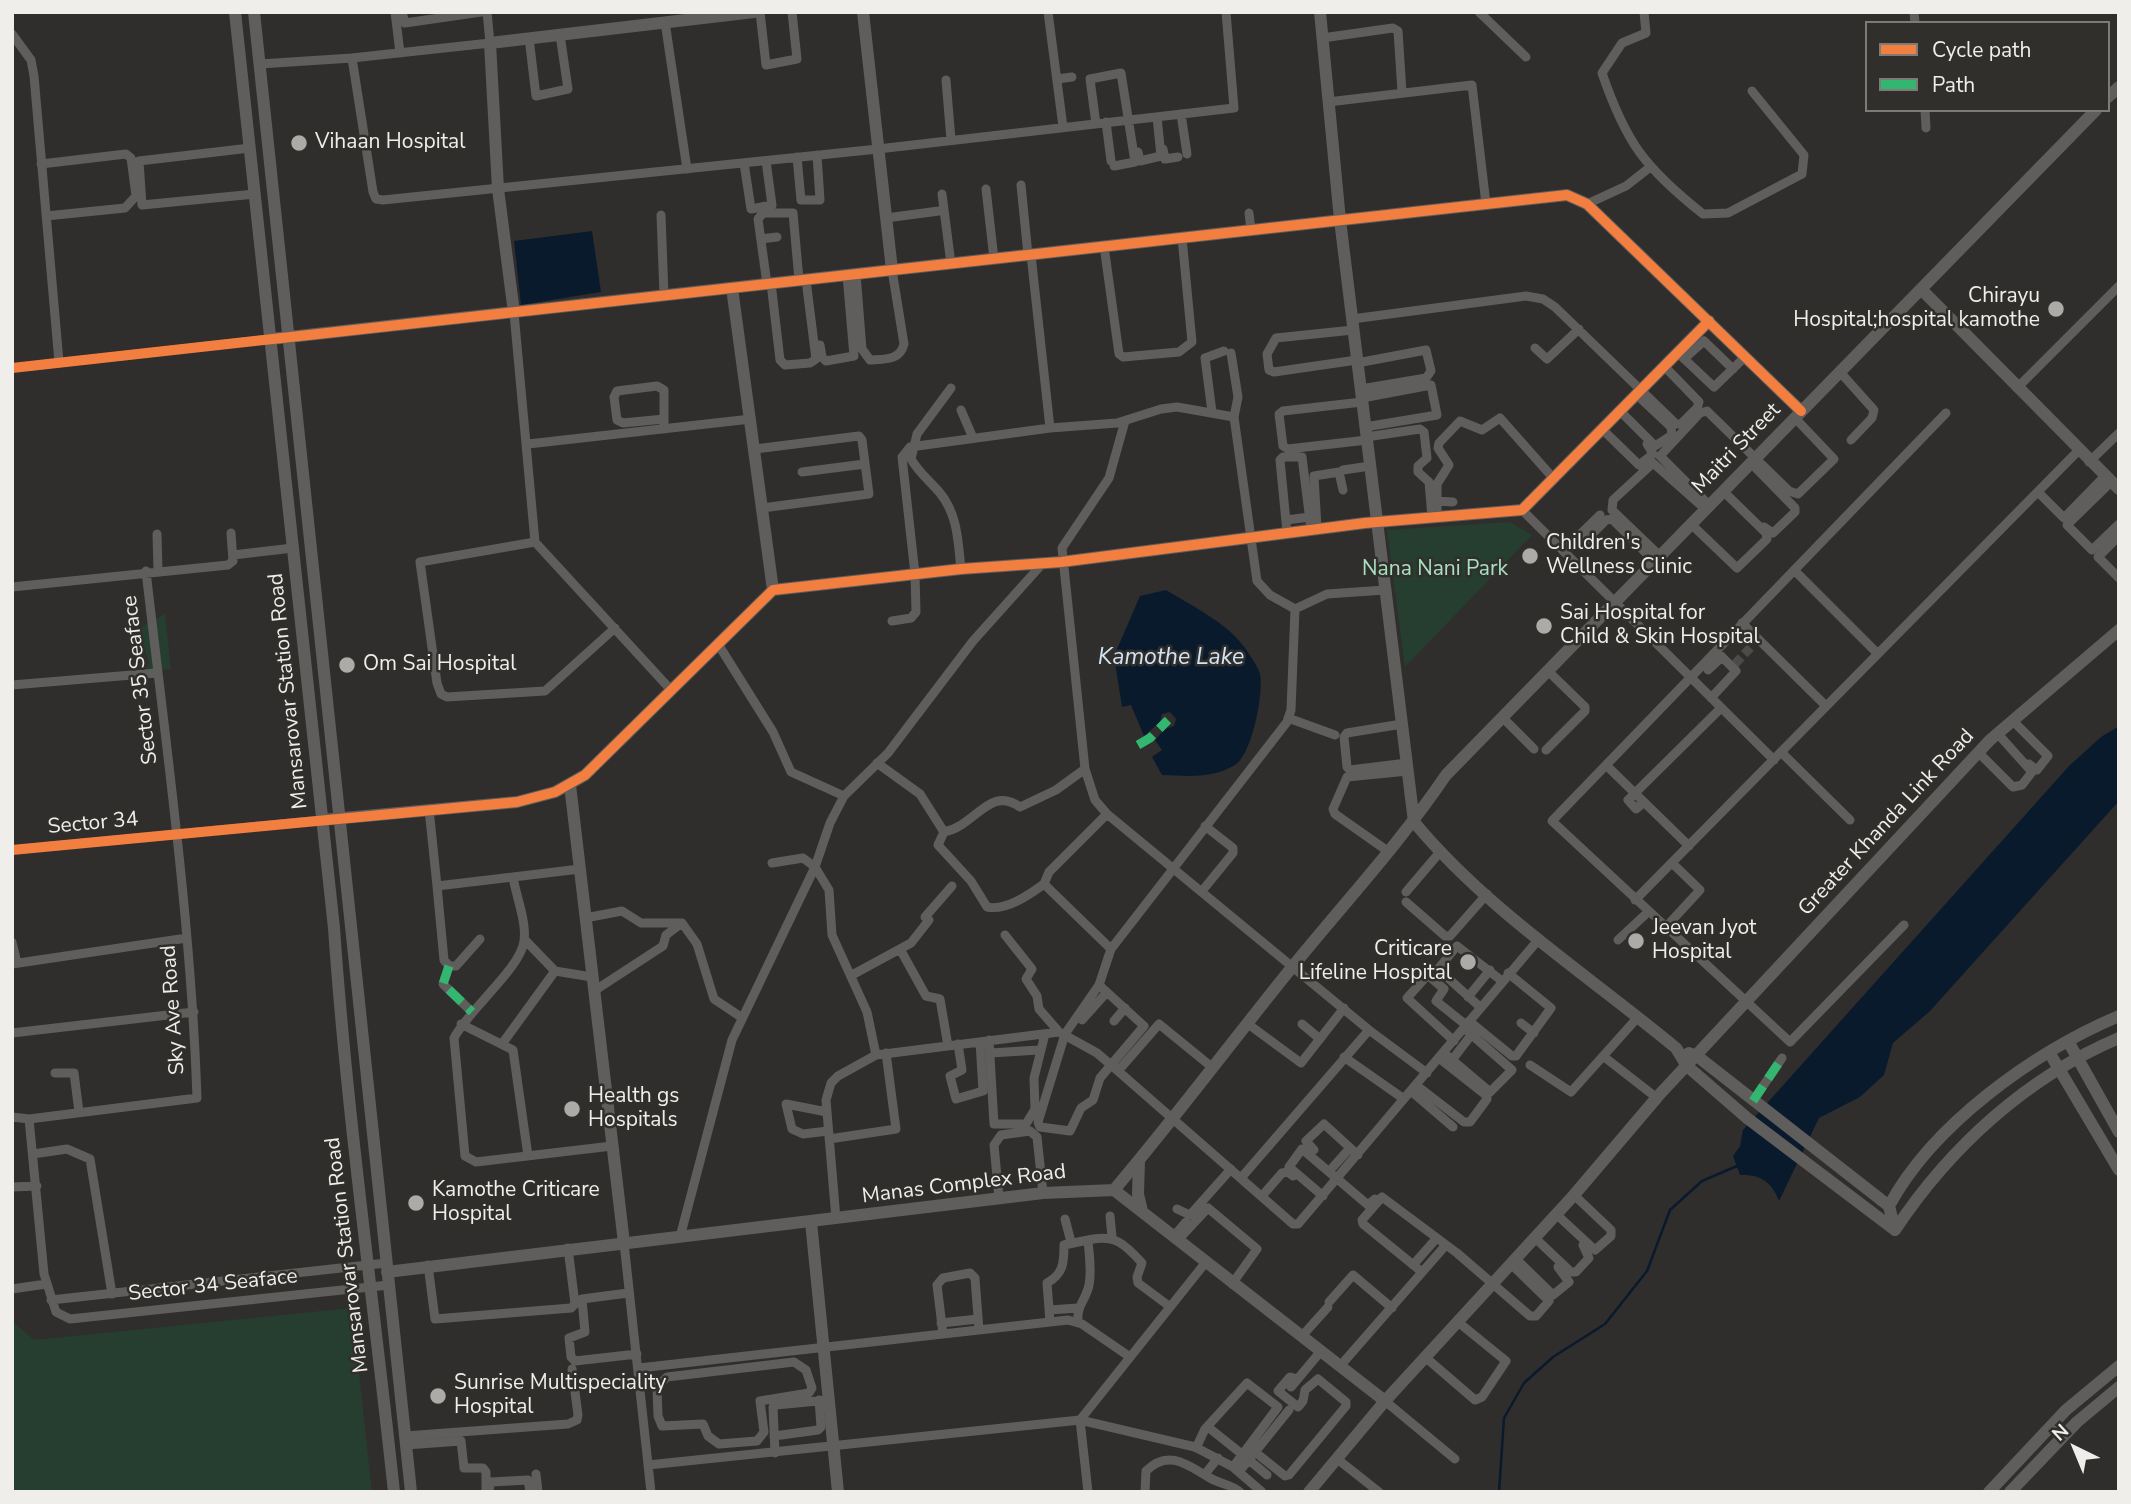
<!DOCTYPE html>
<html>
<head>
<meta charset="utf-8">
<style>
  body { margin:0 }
  #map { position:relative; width:2131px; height:1504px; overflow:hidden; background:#302e2c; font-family:"Nunito Sans",sans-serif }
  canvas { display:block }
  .frame { position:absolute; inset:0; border:14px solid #efeeeb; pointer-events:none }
  .legend { position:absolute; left:1865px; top:21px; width:245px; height:91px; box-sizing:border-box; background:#312f2b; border:2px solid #7d7b78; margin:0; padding:9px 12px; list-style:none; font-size:21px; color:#efeeeb }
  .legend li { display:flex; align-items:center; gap:14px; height:35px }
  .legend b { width:35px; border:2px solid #7d7b78 }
  .north { position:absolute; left:2040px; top:1413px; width:70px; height:70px; -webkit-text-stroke:5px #312f2b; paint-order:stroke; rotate:317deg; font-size:19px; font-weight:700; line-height:28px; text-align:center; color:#efeeeb }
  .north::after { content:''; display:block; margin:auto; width:24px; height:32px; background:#efeeeb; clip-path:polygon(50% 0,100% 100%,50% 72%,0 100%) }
</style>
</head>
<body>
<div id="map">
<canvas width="2131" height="1504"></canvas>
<div class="frame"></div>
<ul class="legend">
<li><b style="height:9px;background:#f27e40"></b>Cycle path</li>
<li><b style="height:9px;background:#33b770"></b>Path</li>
</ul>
<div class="north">N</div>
</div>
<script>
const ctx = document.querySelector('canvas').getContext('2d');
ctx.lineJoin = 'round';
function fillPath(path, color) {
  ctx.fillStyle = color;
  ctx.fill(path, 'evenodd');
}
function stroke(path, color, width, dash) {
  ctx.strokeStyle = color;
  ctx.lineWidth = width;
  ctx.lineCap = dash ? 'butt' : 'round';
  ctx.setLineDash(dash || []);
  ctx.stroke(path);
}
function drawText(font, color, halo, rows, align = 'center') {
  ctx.font = font + ' "Nunito Sans",sans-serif';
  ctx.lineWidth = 5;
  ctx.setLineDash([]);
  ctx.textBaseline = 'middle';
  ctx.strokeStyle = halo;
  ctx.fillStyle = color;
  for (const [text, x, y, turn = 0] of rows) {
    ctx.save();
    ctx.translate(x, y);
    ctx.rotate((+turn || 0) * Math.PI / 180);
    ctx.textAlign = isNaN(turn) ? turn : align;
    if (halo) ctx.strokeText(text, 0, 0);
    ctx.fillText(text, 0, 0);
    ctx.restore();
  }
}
fillPath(new Path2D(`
  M1510,522L1532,535L1405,667L1387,530Z
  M165,614L171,669L145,671L149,663L138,629Z
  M352,1308L372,1492H12V1321L34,1340Z`), '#263e2f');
fillPath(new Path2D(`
  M592,231L601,292L521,305L514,241Z
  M1166,590C1192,606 1230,624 1247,651C1251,657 1258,667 1260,674C1264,693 1252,755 1235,765C1212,779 1188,776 1162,775L1152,757L1162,750L1155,740L1165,729L1174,726L1176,719L1170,712L1162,714L1160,722L1144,736L1131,705L1122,707L1114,656L1140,596Z
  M2119,726V801L1930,1011L1893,1043L1884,1075L1860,1097L1819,1118L1779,1201C1772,1182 1760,1174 1740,1175L1733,1156L1740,1146L1743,1130L2069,766L2101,737Z`), '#0a1a2d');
stroke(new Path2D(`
  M1499,1492L1504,1418L1524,1383L1553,1357L1605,1324L1647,1271L1670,1210L1702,1181L1737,1166`), '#0a1a2d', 2.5);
stroke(new Path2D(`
  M1735,664L1752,646`), '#4d4b49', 9, [9, 4.5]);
stroke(new Path2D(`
  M395,12L400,53
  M402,12L405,23L481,12
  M760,12L766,65L797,59L792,12
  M1048,12L1063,127
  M1479,12L1526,57
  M1644,12L1646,33L1622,43L1602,73C1626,143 1645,168 1703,214L1728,213L1802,174L1804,155L1752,91
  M1914,12L1915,23
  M665,22L687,169
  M12,34L31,60L34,76L59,362
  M529,38L536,96L568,89L560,35
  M1322,38L1393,28L1398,31L1402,92
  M352,58L373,192L376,199L383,200L878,149L1234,108L1226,12
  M260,64L352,58L490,43L487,12
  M1057,79L1072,77
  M946,80L951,140
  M1328,102L1472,85L1486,204
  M1925,110L1926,128
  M1181,114L1187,154
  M1106,122L1111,161
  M1096,124L1090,79L1121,73L1135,162L1114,166
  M250,148L139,161L142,205L255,194
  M1163,149L1165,159L1178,157
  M1138,152L1140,161L1161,156L1157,117
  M797,157L801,200H820L817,155
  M744,163L751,209L772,205L766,161
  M41,164L126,154L131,158L136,196L125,208L46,216
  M1021,185L1028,255
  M986,189L994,259
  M942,194L951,264
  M1587,204L1626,186L1649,168
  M1249,213L1251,230
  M661,215L664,295
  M886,218L939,211
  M761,239L777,237
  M1104,246L1119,354L1123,357L1179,352L1192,342L1182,238
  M1031,255L1050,428
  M856,274L862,349L870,360C884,359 900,361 904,344L892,270
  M771,283L780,360L785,365L810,363L816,359L806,280
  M767,284L758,219L763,213H793L799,280
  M514,313L535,542L671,690
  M1352,319L1526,296L1543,299L1555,307L1676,424H1681L1697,408L1699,402L1665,367
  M1353,330L1276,338L1267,354L1269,370L1274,372L1357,360
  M820,345L822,357L826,361L854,356L847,275
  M1535,348L1547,359L1579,329
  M1231,353L1238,397L1234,417
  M1678,353L1714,387L1745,357
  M1684,359L1704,341L1733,369
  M1357,363L1426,350L1431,371L1426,378L1361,389
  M12,368L271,339
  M1840,372L1874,410L1872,418L1851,440
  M951,388L917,434L911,459C919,473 930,481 940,493C958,515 958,542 961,569
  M2017,388L2119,286
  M1362,398L1431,385L1437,415L1365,427
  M1362,402L1283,411L1279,414L1283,446L1288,449L1367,440
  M961,410L973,438
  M1212,412L1205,358L1224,351
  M1621,412L1655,446L1672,435L1671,427L1637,395
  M1125,421L1109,478L1062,548L1085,769L1095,800L1107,814L1369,1030L1427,1073
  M664,429V390L657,386L617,391L614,397L617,420L623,423L664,419
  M1603,430L1639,465L1653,454L1647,444
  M1366,437L1420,429L1424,432L1427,458L1418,466V472L1429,482L1432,517
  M528,444L751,419
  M755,449L859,436L862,440L869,494L762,508
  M2089,462L2119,433
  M1751,463L1795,508V512L1773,533L1764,527
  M1343,470L1370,466
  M802,472L865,464
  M2111,482L2067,525L2092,550L2119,524
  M2038,492L2064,518L2105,476
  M1437,501L1453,502
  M1709,505L1660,456L1700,413L1707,411L1789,491L1798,494L1834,459L1795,418
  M1522,510L1774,760
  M1437,517V484L1449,465L1438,448L1439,443L1460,421L1482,430L1500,418L1554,479
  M1286,520L1310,517
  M1691,524L1737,568L1767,539L1766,533L1723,491
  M1317,528L1314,476L1339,472L1343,490
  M1287,532L1280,460L1283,457H1302L1311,529
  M157,534L158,570
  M2119,536L2098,557L2119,578
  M535,542L420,562L437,683L441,694L447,697L545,691L615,628
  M1581,545L1606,520L1612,519L1654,561
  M1563,551L1600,515
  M233,555L293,548
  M1660,556L1612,510L1613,500L1653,463L1705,509
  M1794,570L1878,654
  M12,587L228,565L233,561L231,533
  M1295,609L1327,594L1385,590
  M892,621L911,618L916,612L915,574L902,457L910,447L1050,428L1117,423L1161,409L1177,407L1234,417L1257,581L1270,595L1295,609L1291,710L1287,722L1111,949L1099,985L1065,1034L1038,1122L1040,1127L1070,1131L1081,1108L1093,1100L1100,1078L1144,1026L1099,985
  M1742,623L1826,706
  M718,644L773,732L791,772L844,796
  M1708,670L1722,657
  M12,685L156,673
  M1711,698L1736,671L1716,651
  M1502,717L1534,749
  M1288,718L1335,735
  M2013,721L2048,756L2037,770L2029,764
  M1402,724L1347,733L1344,737L1347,767L1350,770L1407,763
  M1546,750L1585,711V707L1547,670
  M1781,752L1850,820
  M1979,753L2013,787L2022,785L2032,772L1998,734
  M877,763L920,794L944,832C976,826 989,785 1020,807L1056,790L1085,769
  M1606,765L1689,846
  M1644,802L1636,809L1628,800L1721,708
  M429,809L437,886L513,877C516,896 527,923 524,941C521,968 469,1009 454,1038L465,1156L476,1162L612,1146
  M1107,814L1049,872L1044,884L1111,949
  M944,832L938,845L971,881L987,907C1006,911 1029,895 1044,884
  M12,850L322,820
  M1389,852L1335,814L1333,809L1347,777L1408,771
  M513,877L580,869
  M437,886L444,960L449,966H456L480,939
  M1202,891L1233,853V848L1205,826
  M1406,892L1440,852
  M1635,900L2078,451
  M1406,902L1445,936H1450L1487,894
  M585,918L622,911L641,923H682L697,944L714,999L741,1017
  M1904,925L1790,1042L1552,821L1946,413
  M1665,928L1700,890L1672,863
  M1005,935L1032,969L1026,979L1037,996L1039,1009L1059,1032
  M525,940L555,971
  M1618,940L1648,912
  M12,942L17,963
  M900,949L926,996L940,999L948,1046
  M12,964L187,938
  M449,966L443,984L472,1012
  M852,975L911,943L929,920L925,917L952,886
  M594,991L663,946L666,935L682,923
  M1468,997L1490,970
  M1480,1007L1438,969L1457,946L1502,981
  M1082,1020L1107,992
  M1114,1021L1125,1008
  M1469,1021L1512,1056H1516L1551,1008L1508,973
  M1521,1023L1534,1033
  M461,1024L513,1050L528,1156
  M1248,1024L1301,1063L1344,1008
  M1302,1024L1320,1039
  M12,1033L194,1012
  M989,1040L994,1124H1026L1035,1109L1034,1078L1045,1034
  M1454,1041L1407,998L1426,977H1430L1444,989L1436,1001L1466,1025
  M502,1044L555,971L592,977
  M958,1044L962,1070L950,1076L956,1099L983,1091L980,1042
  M990,1053L1039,1050
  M1444,1053L1490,1092L1512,1070L1464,1028
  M876,1055L867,1012L832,935L829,890L815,867L830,823L844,796L888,753L973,641L1043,563
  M1603,1056L1657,1098
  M1344,1057L1404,1099
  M1452,1060L1472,1034
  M1530,1065L1571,1092L1638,1017
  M1118,1071L1159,1024L1213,1068
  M55,1073H74L79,1112
  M1416,1085L1464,1122H1470L1487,1099V1096L1440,1059
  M1411,1091L1453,1127
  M1753,1101L1782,1058
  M826,1107L827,1112L786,1104L792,1129L803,1134L828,1131
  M12,1117L29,1119L197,1098C191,921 166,746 146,571
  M29,1119L44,1274L56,1312L70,1319L389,1285
  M829,1139L896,1129L886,1053
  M1314,1150L1306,1141L1324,1124L1358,1155
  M33,1154L67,1149L90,1159L112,1294
  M1333,1167L1350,1148
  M1241,1178L1369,1030
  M12,1187L37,1186
  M1262,1196L1282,1173L1288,1172L1293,1176
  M1323,1196L1289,1167L1302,1149L1368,1205L1375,1199
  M999,1198L994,1145L1001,1135L1030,1131L1037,1137L1043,1193
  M1177,1209L1190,1215L1231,1169
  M1556,1214L1595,1250L1611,1236V1230L1574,1195
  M1110,1216L1112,1237
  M836,1219L826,1100L831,1083L838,1076L876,1055L1059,1032L1097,1053L1118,1071L1293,1224H1298L1539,939
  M1065,1219L1071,1242
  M1175,1235L1186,1222
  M680,1237L732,1040L815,867L803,858L772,863
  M1535,1238L1571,1272H1576L1589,1258L1583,1245
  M1179,1239L1208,1208L1257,1249L1232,1284
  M624,1243L651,1492
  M1516,1259L1553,1295L1569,1282L1558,1267
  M428,1265L435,1319L571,1308L575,1304L568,1248
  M1413,1265L1435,1240
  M1422,1272L1363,1224L1362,1220L1382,1197L1457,1253L1530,1316H1536L1549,1301L1511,1264
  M12,1289L46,1284
  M628,1293L582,1299L585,1332L569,1338L571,1357L575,1361L637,1354
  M51,1300L386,1263
  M1329,1302L1353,1275L1392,1308
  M1049,1310L1078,1308
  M1050,1322L1047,1283C1063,1274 1064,1264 1064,1245L1088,1240
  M1078,1322C1076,1306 1086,1300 1089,1285C1092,1271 1089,1254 1088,1240C1115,1234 1125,1244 1142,1263L1137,1277L1138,1283L1169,1306
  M941,1323L978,1319
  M943,1334L937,1285L943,1278L970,1273L975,1278L979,1330
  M1302,1336L1328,1307
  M1425,1357L1475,1400L1482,1397L1506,1361L1458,1322
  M1341,1365L1445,1246
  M639,1368L1068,1320L1082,1324L1130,1357
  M640,1378L657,1387L658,1416L662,1426L703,1424L708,1436L719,1444L757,1441L764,1432L760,1401L809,1393L812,1388L806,1370L794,1362L667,1377L657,1387
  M1291,1387L1321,1351
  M1385,1401L1455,1459
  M1208,1427L1243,1455
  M405,1436L568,1424L577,1420L578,1415L572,1369
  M774,1436L818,1430L821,1427L819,1400
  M406,1445L461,1441L464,1468H483L486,1472V1492
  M1196,1448L1205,1429L1247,1383L1278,1407L1233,1467
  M775,1453L773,1407L776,1405L828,1400
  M1260,1456L1285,1476L1289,1475L1346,1406V1402L1318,1379L1305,1390L1303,1401L1298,1407L1278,1391L1290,1377L1298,1379
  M1336,1458L1379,1492
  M1249,1460L1267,1475
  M648,1465L1080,1420L1195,1447L1233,1467L1262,1492
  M1239,1472L1289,1410
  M536,1474L538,1492
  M1205,1474L1218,1458
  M489,1490L491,1482L528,1480L530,1492
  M1088,1492L1080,1420L1206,1262
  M1145,1492L1146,1471C1169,1448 1189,1466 1210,1478C1220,1484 1230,1484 1240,1492`), '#605e5c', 9);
stroke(new Path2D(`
  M235,12L334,928C347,1116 374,1304 394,1492
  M254,12L411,1492
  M863,12L892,270
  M1320,12L1340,220L1414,822C1487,910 1588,975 1676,1048L1687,1066L1747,1118L1895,1230
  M2108,97L2119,87
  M732,288L773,590
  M1921,289L2119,489
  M514,313L498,189L490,43L754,12
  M271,339L1567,195L1587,204L1801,411
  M570,785L624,1243
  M322,820L517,802L555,792L585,775L773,590L961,569L1061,562L1365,523L1522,510L1709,321
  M2068,1041L2119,1132
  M2049,1052L2119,1170
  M1689,1053L1697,1056L1889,1206L1895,1230
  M1139,1160L1138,1194L1142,1211
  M1114,1190C1176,1117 1233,1040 1293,966C1345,902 1400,843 1446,775L2096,110
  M1889,1206C1933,1124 2034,1052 2119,1016
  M811,1222L838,1492
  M1895,1230C1950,1147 2027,1077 2119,1038
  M387,1272L1043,1193L1114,1190L1385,1401
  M1309,1492L1385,1401L1574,1195L1659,1095L1990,740L2119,630
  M1989,1492L2066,1410L2119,1366
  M2010,1492L2077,1422L2119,1387`), '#605e5c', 12);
stroke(new Path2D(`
  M1138,745L1150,738L1168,720
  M449,966L443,984L472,1012
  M1753,1101L1782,1058`), '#33b770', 9, [18, 9]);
stroke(new Path2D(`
  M12,368L1567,195L1587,204L1801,411
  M12,850L517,802L555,792L585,775L773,590L961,569L1061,562L1365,523L1522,510L1709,321`), '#f27e40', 10);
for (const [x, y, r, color] of [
  [299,143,9,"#acaba8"],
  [2056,309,9,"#acaba8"],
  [1530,556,9,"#acaba8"],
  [1544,626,9,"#acaba8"],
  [347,665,9,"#acaba8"],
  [1636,941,9,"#acaba8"],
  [1468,962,9,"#acaba8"],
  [572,1109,9,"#acaba8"],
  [416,1203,9,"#acaba8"],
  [438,1396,9,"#acaba8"]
]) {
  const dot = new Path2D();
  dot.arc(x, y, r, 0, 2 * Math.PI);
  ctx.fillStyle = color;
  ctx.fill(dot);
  stroke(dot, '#312f2b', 2.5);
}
drawText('21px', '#efeeeb', '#312f2b', [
  ["Vihaan Hospital",315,143],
  ["Chirayu",2040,297,"right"],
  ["Hospital;hospital kamothe",2040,321,"right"],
  ["Children's",1546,544],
  ["Wellness Clinic",1546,568],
  ["Sai Hospital for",1560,614],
  ["Child & Skin Hospital",1560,638],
  ["Om Sai Hospital",363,665],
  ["Jeevan Jyot",1652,929],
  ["Hospital",1652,953],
  ["Criticare",1452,950,"right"],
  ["Lifeline Hospital",1452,974,"right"],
  ["Health gs",588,1097],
  ["Hospitals",588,1121],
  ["Kamothe Criticare",432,1191],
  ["Hospital",432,1215],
  ["Sunrise Multispeciality",454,1384],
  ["Hospital",454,1408]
], 'left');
drawText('21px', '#efeeeb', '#312f2b', [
  ["Maitri Street",1737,449,-46],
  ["Sector 35 Seaface",141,680,-97],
  ["Mansarovar Station Road",289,691,-96],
  ["Greater Khanda Link Road",1887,823,-47],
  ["Sector 34",93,824,-5],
  ["Sky Ave Road",174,1010,-94],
  ["Manas Complex Road",964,1185,-7],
  ["Mansarovar Station Road",348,1255,-97],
  ["Sector 34 Seaface",213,1286,-6]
]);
drawText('21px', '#a7e2be', '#312f2b', [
  ["Nana Nani Park",1435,570]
]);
drawText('italic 23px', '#d3e3f6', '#312f2b', [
  ["Kamothe Lake",1171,658]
]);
</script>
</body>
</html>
